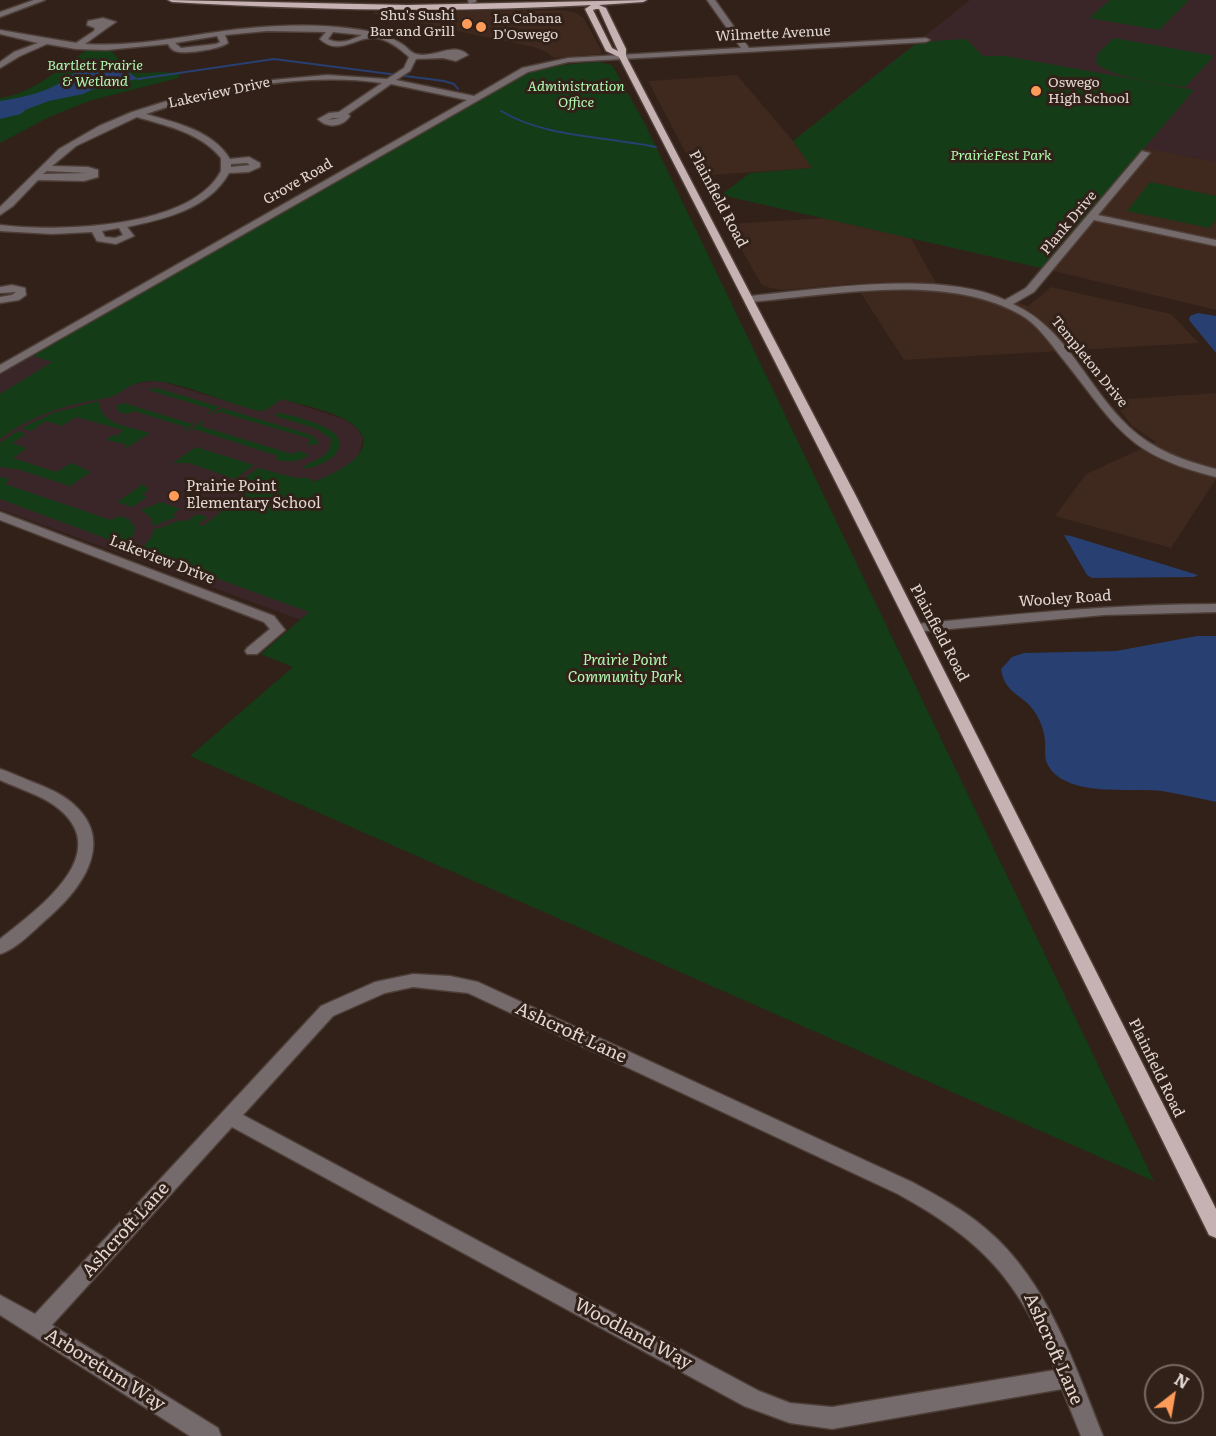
<!DOCTYPE html>
<html>
<head>
<meta charset="utf-8">
<style>
  body { margin:0 }
  #map { position:relative; width:1216px; height:1436px; overflow:hidden; background:#312119; font-family:Literata,serif }
  canvas { display:block }
  .north { position:absolute; left:1144px; top:1364px; width:60px; height:60px; box-sizing:border-box; background:#312119; border:2px solid #786a63; border-radius:50%; rotate:31deg; font-size:16px; font-weight:700; line-height:24px; text-align:center; color:#e2d7d2 }
  .north::after { content:''; display:block; margin:auto; width:21px; height:27px; background:#fe9b59; clip-path:polygon(50% 0,100% 100%,50% 72%,0 100%) }
</style>
</head>
<body>
<div id="map">
<canvas width="1216" height="1436"></canvas>
<div class="north">N</div>
</div>
<script>
const ctx = document.querySelector('canvas').getContext('2d');
ctx.lineJoin = 'round';
function fillPath(path, color) {
  ctx.fillStyle = color;
  ctx.fill(path, 'evenodd');
}
function stroke(path, color, width, dash) {
  ctx.strokeStyle = color;
  ctx.lineWidth = width;
  ctx.lineCap = dash ? 'butt' : 'round';
  ctx.setLineDash(dash || []);
  ctx.stroke(path);
}
function drawText(font, color, halo, rows, align = 'center') {
  ctx.font = font + ' Literata,serif';
  ctx.lineWidth = 6;
  ctx.setLineDash([]);
  ctx.textBaseline = 'middle';
  ctx.strokeStyle = halo;
  ctx.fillStyle = color;
  for (const [text, x, y, turn = 0] of rows) {
    ctx.save();
    ctx.translate(x, y);
    ctx.rotate((+turn || 0) * Math.PI / 180);
    ctx.textAlign = isNaN(turn) ? turn : align;
    if (halo) ctx.strokeText(text, 0, 0);
    ctx.fillText(text, 0, 0);
    ctx.restore();
  }
}
fillPath(new Path2D(`
  M560,10L575,12L584,18L602,52L600,54L554,58L548,53L534,47L374,14V12Z
  M737,75L793,141L813,168L698,176L648,81Z
  M1144,147L1216,162V310L1041,268Z
  M825,218L911,238L936,283L977,289L1028,306L1051,287L1171,314L1199,343L904,360L855,284L782,290L766,287L761,284L727,224Z
  M1216,393V479L1171,548L1055,516L1086,474L1156,442L1132,426L1112,400Z`), '#3f281d');
fillPath(new Path2D(`
  M970,0H1216V162L1143,148L1041,268L721,195L750,173L812,168L793,141Z
  M31,355L129,385L152,381L163,382L259,411L266,410L282,399L343,419L356,427L363,438L359,454L349,465L338,472L309,483L419,519L301,620L0,509V373Z`), '#3a2628');
fillPath(new Path2D(`
  M1110,0H1189L1159,30L1089,18Z
  M1114,38L1210,55L1213,57L1185,87C1161,83 1114,79 1096,63L1097,54Z
  M966,39L983,56H1005L1194,90L1041,268L721,195L750,173L812,168L793,141L918,42Z
  M89,49H110C139,86 142,67 180,74L178,78L89,101L49,117L0,143V98C36,93 59,67 89,49Z
  M599,62L612,65L644,122L1154,1181L190,756L293,667L261,654L309,612L150,554L154,550L143,547L151,538L154,529C166,528 176,518 187,521L197,514L208,517L198,524L203,526L252,488L250,486L240,493L230,490L240,483L243,484V479L258,468L296,478H309L313,482C333,475 387,450 352,424C333,410 304,406 282,399L266,410L259,411C228,404 182,382 153,381C129,380 121,396 106,398C68,404 31,415 0,439V394L52,362L31,355L519,77C545,65 571,64 599,62Z
  M1150,182L1216,196V219L1210,228L1127,211Z
  M154,388L160,389L220,407L207,414L211,409L148,390Z
  M99,401C100,425 128,426 150,433L125,449V444L106,440L113,435L117,436L123,430L76,417L62,426L46,421L31,431L22,428L53,413Z
  M124,403L192,424L200,420L182,432L186,427L134,411L127,414L119,412L116,406Z
  M222,408L308,434L315,437L319,444L309,445L307,444L311,439L220,412L211,415Z
  M276,413C290,414 330,425 337,436C349,454 316,470 302,468C312,459 332,459 331,439L317,429L275,416Z
  M203,421L205,422L200,426L292,454L299,451L309,455C300,462 286,463 275,459L278,456L194,429L185,433Z
  M17,431L26,434L12,443L27,448L13,458L56,472L72,463L91,472L70,486L17,469L0,467V443Z
  M196,447L254,465L235,479L189,463H173Z
  M0,477L10,479L5,484L111,520L119,516L129,519L135,528L133,536L124,545L0,499Z
  M143,484L149,490L142,495L147,497L132,507L117,502Z
  M161,502L180,509L173,514L176,517L154,526L150,517L141,510Z`), '#143c17');
fillPath(new Path2D(`
  M102,58L111,60L138,79L102,85L83,94L49,101L25,110L21,114L0,119V101C19,98 39,94 56,85C72,77 84,62 102,58Z
  M1198,313L1216,316V353L1189,320L1190,316Z
  M1064,535L1071,536L1198,575L1194,577L1092,578L1087,575Z
  M1197,636H1216V802C1198,798 1180,794 1162,791C1130,788 1068,797 1049,767C1043,758 1046,750 1045,740C1044,731 1041,722 1036,714C1025,694 1005,696 1001,669L1012,657L1024,653L1116,651Z`), '#283f71');
stroke(new Path2D(`
  M138,79L274,59L444,81L454,84L458,89
  M501,111C546,138 606,136 656,147`), '#283f71', 2);
const minor = new Path2D(`
  M34,0H45L0,17V12Z
  M468,0H476V2L469,4Z
  M707,0H715L749,48L926,38L930,40L926,42L568,62L528,72L0,373V365L467,100L391,84L348,114L350,116C343,127 327,129 318,119L329,113L339,112L382,83C303,72 220,89 146,114C176,123 212,130 230,159L249,157L260,163V167L249,172L229,173C209,209 165,219 127,227L134,236L116,244L97,241L92,232L52,234L0,231V225C57,232 191,229 221,171V158C201,133 167,126 137,117L76,146L52,166L88,167L98,170V177L84,181L38,180L13,206L0,215V207L59,149L99,126L132,112L170,100L251,82L327,75L387,79L404,68L409,57C400,49 384,36 370,38C352,40 337,55 320,39L326,32L267,31L225,35L228,43C220,49 184,55 175,51C172,50 169,46 168,44L106,50L76,49L47,44L20,56L0,68V62L14,52L38,43L0,34V30L76,43L94,31L95,28L87,25L88,21L103,18L116,22C105,29 96,36 85,44C130,47 173,38 217,32C267,25 322,22 372,32C382,35 393,38 402,44C406,46 411,53 416,54C434,59 454,41 468,55L456,61L443,58L416,59L410,71L396,80L474,96L522,68L568,58L741,48ZM333,32L362,35C351,40 339,45 328,39ZM217,36L220,42L216,44L181,48L175,43ZM333,118H340L328,120ZM247,163L250,165L231,167V164ZM47,171L87,173H90L43,174ZM119,228L123,235L115,238L105,237L102,231Z
  M1142,151L1150,153L1098,215L1216,240V246L1094,220L1034,292L1013,304C1067,328 1088,389 1129,427C1154,450 1184,461 1216,469V477C1124,454 1117,426 1062,358C1050,343 1038,325 1021,315C946,272 833,295 751,302L746,299L751,296C821,289 941,270 1005,300L1026,288Z
  M12,285L25,288L26,295L19,300L0,303V297L12,295L16,292L0,293V287Z
  M0,512L274,616L285,630L257,654H247L245,651L247,648L270,629L264,622L0,520Z
  M1216,604V612L1104,615L916,632L909,628L916,624C1016,614 1115,604 1216,604Z
  M0,769C10,772 20,777 30,781C43,786 56,791 67,799C119,837 84,887 48,918C34,930 17,949 0,954V939C35,911 115,855 59,809C42,795 19,789 0,780Z
  M413,974L450,976L478,982L912,1182C938,1196 964,1210 986,1229C1048,1281 1074,1364 1103,1436H1081L1062,1389L832,1429L790,1423L744,1406L232,1127L52,1325L218,1428L221,1436H190L0,1315V1295L35,1314L321,1006L375,982ZM413,987L468,993L898,1194C983,1241 1018,1279 1055,1370L832,1407L790,1403L759,1391L243,1115L333,1016L385,993Z`);
const major = new Path2D(`
  M168,0L407,5L647,0L643,2L599,5L606,8L626,49V56L855,494L1216,1209V1238L1209,1235C1015,841 821,447 619,57L606,51L585,9L591,5C451,13 311,10 172,2ZM596,9H599L618,51L612,48L593,10Z`);
stroke(minor, '#4d3e37', 3);
stroke(major, '#4d3e37', 3);
fillPath(minor, '#756b6c');
fillPath(major, '#c6b1b3');
for (const [x, y, r, color] of [
  [467,24,6,"#fe9b59"],
  [481,27,6,"#fe9b59"],
  [1036,91,6,"#fe9b59"],
  [174,496,6,"#fe9b59"]
]) {
  const dot = new Path2D();
  dot.arc(x, y, r, 0, 2 * Math.PI);
  ctx.fillStyle = color;
  ctx.fill(dot);
  stroke(dot, '#312119', 2);
}
drawText('14px', '#e2d7d2', '#312119', [
  ["Shu's Sushi",455,16,"right"],
  ["Bar and Grill",455,32,"right"],
  ["La Cabana",493,19],
  ["D'Oswego",493,35],
  ["Oswego",1048,83],
  ["High School",1048,99]
], 'left');
drawText('14px', '#e2d7d2', '#312119', [
  ["Wilmette Avenue",773,34,-3],
  ["Lakeview Drive",219,93,-12],
  ["Grove Road",298,182,-30],
  ["Plank Drive",1069,223,-50],
  ["Templeton Drive",1089,362,51]
]);
drawText('italic 14px', '#b1f9b1', '#312119', [
  ["Bartlett Prairie",95,66],
  ["& Wetland",95,82],
  ["Administration",576,87],
  ["Office",576,103],
  ["PrairieFest Park",1001,156]
]);
drawText('15px', '#e2d7d2', '#312119', [
  ["Plainfield Road",718,199,62],
  ["Lakeview Drive",162,560,21],
  ["Wooley Road",1065,599,-4],
  ["Plainfield Road",939,633,62],
  ["Plainfield Road",1156,1068,64]
]);
drawText('15px', '#e2d7d2', '#312119', [
  ["Prairie Point",186,487],
  ["Elementary School",186,504]
], 'left');
drawText('italic 15px', '#b1f9b1', '#312119', [
  ["Prairie Point",625,661],
  ["Community Park",625,678]
]);
drawText('18px', '#e2d7d2', '#312119', [
  ["Ashcroft Lane",571,1033,25],
  ["Ashcroft Lane",126,1230,-48],
  ["Woodland Way",633,1334,28],
  ["Ashcroft Lane",1053,1349,66],
  ["Arboretum Way",105,1370,32]
]);
</script>
</body>
</html>
